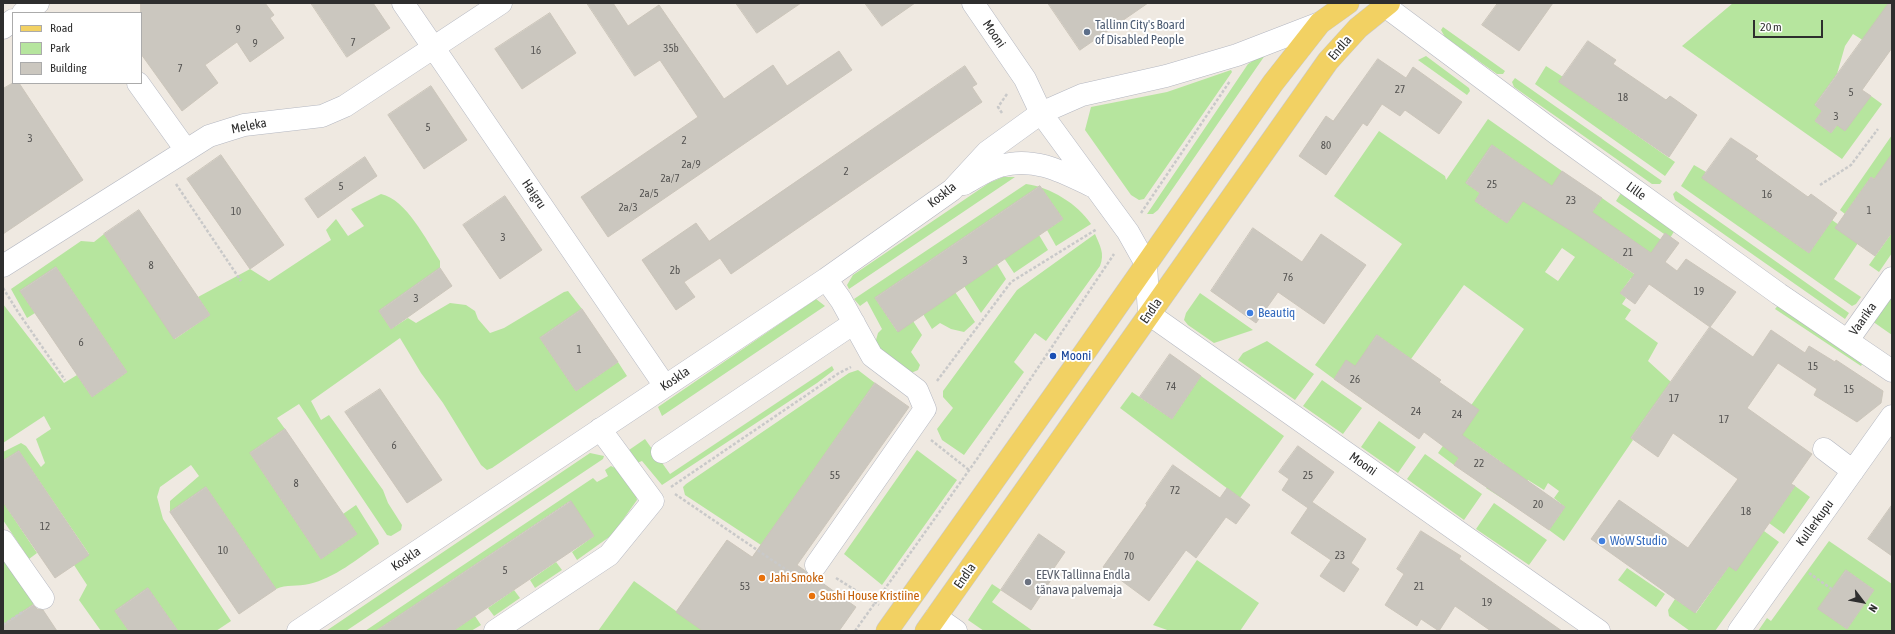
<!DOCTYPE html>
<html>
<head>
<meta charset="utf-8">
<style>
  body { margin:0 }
  #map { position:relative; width:1895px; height:634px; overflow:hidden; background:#efe9e1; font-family:"Asap Condensed",sans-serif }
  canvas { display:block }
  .frame { position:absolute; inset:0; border:4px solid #2e2e2e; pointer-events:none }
  .legend { position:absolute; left:12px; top:12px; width:130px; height:72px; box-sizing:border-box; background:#fff; border:1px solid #ababab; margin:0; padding:5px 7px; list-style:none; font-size:12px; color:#2e2e2e }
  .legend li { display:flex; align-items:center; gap:8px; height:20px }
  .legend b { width:20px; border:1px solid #ababab }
  .north { position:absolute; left:1843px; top:582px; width:40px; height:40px; -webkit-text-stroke:3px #fff; paint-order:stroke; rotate:122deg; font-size:11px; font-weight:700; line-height:16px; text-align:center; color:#2e2e2e }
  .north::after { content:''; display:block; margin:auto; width:14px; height:18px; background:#2e2e2e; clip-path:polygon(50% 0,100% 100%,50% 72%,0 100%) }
  .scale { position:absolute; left:1753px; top:20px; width:70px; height:18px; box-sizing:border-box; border:2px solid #2e2e2e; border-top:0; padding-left:5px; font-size:12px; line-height:14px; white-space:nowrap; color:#2e2e2e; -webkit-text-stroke:3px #fff; paint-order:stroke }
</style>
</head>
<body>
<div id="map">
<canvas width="1895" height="634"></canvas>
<div class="frame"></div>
<ul class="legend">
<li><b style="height:5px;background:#f2d163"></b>Road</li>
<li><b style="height:11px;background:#b6e59e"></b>Park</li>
<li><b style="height:11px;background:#cbc7bf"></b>Building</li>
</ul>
<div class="north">N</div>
<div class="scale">20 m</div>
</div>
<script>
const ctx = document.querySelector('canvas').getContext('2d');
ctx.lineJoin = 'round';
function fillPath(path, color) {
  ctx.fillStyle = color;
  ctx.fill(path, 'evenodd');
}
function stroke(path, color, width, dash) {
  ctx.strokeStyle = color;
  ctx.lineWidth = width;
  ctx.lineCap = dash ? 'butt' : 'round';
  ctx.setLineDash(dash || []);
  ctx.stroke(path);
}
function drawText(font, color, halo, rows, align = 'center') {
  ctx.font = font + ' "Asap Condensed",sans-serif';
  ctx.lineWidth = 4;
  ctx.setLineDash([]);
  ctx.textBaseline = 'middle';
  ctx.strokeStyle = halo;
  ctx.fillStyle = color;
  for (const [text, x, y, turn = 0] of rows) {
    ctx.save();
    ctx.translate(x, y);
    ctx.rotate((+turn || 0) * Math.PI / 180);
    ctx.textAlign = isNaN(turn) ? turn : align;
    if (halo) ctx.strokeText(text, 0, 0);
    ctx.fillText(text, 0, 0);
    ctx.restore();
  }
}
fillPath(new Path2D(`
  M1733,3H1890L1869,44L1853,34L1845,46L1837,74L1815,105L1822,111L1815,121L1831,133L1837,125L1871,96L1882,104L1842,159L1682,46Z
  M1443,27L1505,71L1503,74H1497L1445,37L1441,30Z
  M1268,51L1158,210L1153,214H1147L1248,64Z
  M1426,56L1469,88L1470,91L1467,95L1418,60Z
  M1546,66L1563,77L1560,82L1675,162L1665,176L1535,84Z
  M1231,70L1232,72L1144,199L1139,200L1131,195L1085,130L1091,107L1167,92Z
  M1515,78L1662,181L1660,184H1652L1514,87L1512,82Z
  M1488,119L1562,171L1579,230L1602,198L1674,249L1648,285L1642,281L1640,284L1631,278L1620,293L1626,298L1622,304L1631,310L1625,319L1658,343L1648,361L1671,382L1631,438L1633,440L1564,541L1549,530L1565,507L1554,498L1559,491L1548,483L1544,490L1528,480L1511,504L1486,488L1504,464L1471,441L1454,465L1438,453L1524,329L1464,285L1411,359L1377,335L1368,348L1402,372L1377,409L1363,400L1377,381L1346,361L1334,379L1315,365L1402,244L1334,196L1379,131L1445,176L1446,180ZM1492,145L1527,169V195L1507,223L1475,201L1480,193L1466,183ZM1619,231L1652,254L1637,276L1604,253ZM1562,248L1575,257L1558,281L1545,272Z
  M1892,135V169L1874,179L1871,177L1845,214L1840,210Z
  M1694,165L1706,172L1703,178L1809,253L1832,220L1860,240L1834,279L1861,297L1856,304L1852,306L1681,186Z
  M1003,177H1015L849,289L847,285L853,275L989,183Z
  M1026,184C1050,187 1078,204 1091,224L1056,246L1047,230L1063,219L1040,186L875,298L897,331L913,321L922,335L911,352L920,365L918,370L911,373L874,347L878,333L882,329L867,301L860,306L854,299Z
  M1676,191L1849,313L1845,319L1675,200L1673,194Z
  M1621,193L1675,230L1670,238L1616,201Z
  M381,194C407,200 426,240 440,261V268L379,311L391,329L408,318L416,323L450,303L466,305L475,311L478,319L490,333L504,328L564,292L568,291L582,309L540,338L576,391L618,362L627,376L492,468L487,470L481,465L443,403L421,373L400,338L311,401L321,420L329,415L383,490L388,503L402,525L401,530L391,536L387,535L299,404L277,418L285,429L250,453L321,559L357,534L343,514L356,505L378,540L379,544C357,559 335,578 309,584C298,587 286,584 276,589L206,487L170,512V501L199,476L191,465L160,487L157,497L163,519L231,621L216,631H178L148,588L115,611L129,631H101L79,600L87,585L74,565L89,554L19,451L3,461V452L21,443L26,446L41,467L45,463L36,439L51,429L44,416L3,443V304L64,383L77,375L92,397L127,372L56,267L20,291L35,313L27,318L11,289L81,241L94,242L104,234L175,339L210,315L198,297L250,269L269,281L331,240L326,230L336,219L348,236L364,226L351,209Z
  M1095,234C1100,246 1105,253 1100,266L1046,341L1035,333L1014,362L1024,372L964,455L942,440L937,429L953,408L943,397V391L1017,290Z
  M1891,234L1892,253L1879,272L1869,265Z
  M1039,235L1048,250L1014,273L1004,258Z
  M997,264L1006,279L981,313L964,286Z
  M955,292L975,322L964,332L951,329L940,323L932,329L923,314Z
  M1892,292V335L1872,321Z
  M1200,293L1253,330L1214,343L1188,325L1184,320L1186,313Z
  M816,299L825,306L662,416L658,407Z
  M1779,304L1864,361L1861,366L1775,309Z
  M1267,341L1314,374L1295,400L1238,360L1243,353Z
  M832,366L834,370L817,383L662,485L642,461L637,463L629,450L645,439L670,474Z
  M858,370L875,383L761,545L685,495L683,487L686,484L849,373Z
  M1201,376L1284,436L1240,498L1120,408L1132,392L1172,419Z
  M1322,380L1362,408L1343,434L1303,406Z
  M1379,421L1416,447L1398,473L1361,447Z
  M917,450L957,480L882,585L844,554Z
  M590,453L604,456L603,459L346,631H326Z
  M1425,454L1482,494L1464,520L1407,479Z
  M611,466L615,468L636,495L637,500L612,535L577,560L572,552L594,536L570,501L376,631H365L593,478L597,482L608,476L605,470Z
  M1795,486L1810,497L1784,534L1769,523Z
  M3,502L37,553L29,559L3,520Z
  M1494,503L1547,540L1529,565L1476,529Z
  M1764,531L1779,542L1715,631H1690L1669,616L1668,610L1675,599L1696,613L1729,566Z
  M1829,541L1892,584V631H1758L1767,618L1771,621ZM1846,570L1874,590L1847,629L1819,609Z
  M3,552L37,602L3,625V631Z
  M1197,560L1259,603L1240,631H1170L1153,625Z
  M556,562L562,570L535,588L530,580Z
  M1627,568L1665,594L1656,607L1618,580Z
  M634,581L704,631H598Z
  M992,584L1001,590L992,602L1033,631H984L968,620Z
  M514,590L520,598L494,616L488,608Z
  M475,616L481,625L471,631H453Z`), '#b6e59e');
const building = new Path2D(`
  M141,3H265L274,15L270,18L284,38L250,62L237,42L205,65L218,83L182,111L141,54Z
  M311,3H373L390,28L347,57Z
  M587,3H613L628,26L659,5L724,99L773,65L787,86L839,51L852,70L608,237L581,197L698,117L660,60L635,76Z
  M736,3H801L757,33Z
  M865,3H915L882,26Z
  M1048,3H1148L1080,50Z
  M1498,3H1553L1519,51L1482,25Z
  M1889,3H1892V48L1862,90L1871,96L1845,131L1837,125L1831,133L1815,121L1822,111L1815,105Z
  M550,13L576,53L522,89L495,49Z
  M1588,41L1616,60L1613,64L1666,100L1670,96L1697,115L1669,157L1559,82Z
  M1378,59L1406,78L1413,67L1462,102L1439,134L1405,110L1400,116L1382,104L1367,126L1363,123L1326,175L1299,156L1326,116L1333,121Z
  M965,66L977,84L972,87L982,102L731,274L720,258L684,282L695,297L676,310L642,260L696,223L709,241Z
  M13,83H19L83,180L3,234V89Z
  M431,86L467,140L424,169L388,115Z
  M1731,138L1758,156L1755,159L1808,197L1811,194L1837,213L1809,253L1702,178Z
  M1492,145L1552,186L1562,171L1602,198L1592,212L1651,253L1665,233L1679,243L1665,262L1677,271L1686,259L1736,292L1710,327L1649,284L1635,304L1620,293L1635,274L1573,232L1523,201L1507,223L1475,201L1480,193L1466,183Z
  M1892,154V232L1875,256L1835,228L1871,177L1874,179Z
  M221,155L284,245L250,269L187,179Z
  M365,157L377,176L318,218L305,199Z
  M1040,186L1063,219L898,332L875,298Z
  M505,196L542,250L500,279L463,225Z
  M139,210L210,315L174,339L104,234Z
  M1253,228L1302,262L1321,234L1366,265L1324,324L1278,292L1256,323L1211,291Z
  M56,267L127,372L92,397L20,291Z
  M440,268L452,286L391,329L379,311Z
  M582,309L618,362L576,391L540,338Z
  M1710,327L1753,357L1771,330L1805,353L1809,346L1835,362L1836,360L1883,391L1881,403L1857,422L1814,395L1817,389L1778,363L1747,408L1812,454L1791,484L1795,486L1736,571L1729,566L1695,613L1591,539L1619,500L1688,548L1738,479L1673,433L1658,457L1631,438Z
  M1377,335L1441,380L1439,382L1479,410L1462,435L1565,507L1549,530L1454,465L1459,458L1424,432L1419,439L1334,379L1346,360L1355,366Z
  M1170,354L1201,376L1172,419L1140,397Z
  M875,383L909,407L797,565L856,607L839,631H703L676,612L727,540L752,557Z
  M380,389L442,480L407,503L345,412Z
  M285,429L357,534L321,559L250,453Z
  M1298,446L1334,472L1312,502L1366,539L1351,563L1359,569L1344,592L1320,576L1331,560L1291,533L1308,508L1282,490L1289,479L1279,472Z
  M19,451L89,555L55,578L3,502V461Z
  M1173,465L1220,498L1227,488L1250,505L1236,524L1226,517L1196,558L1186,550L1149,601L1103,567L1147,505L1146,504Z
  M206,487L276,589L239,614L170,512Z
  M571,501L594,536L475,616L453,631H376Z
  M1892,505V556L1868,539Z
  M1421,531L1461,556L1459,559L1562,631H1491L1455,606L1439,631L1421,619L1417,626L1385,605L1404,574L1397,569Z
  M1039,534L1065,552L1052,571L1055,574L1031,610L1001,590Z
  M1846,570L1874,590L1847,629L1818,609Z
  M148,588L178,631H129L115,611Z
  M33,605L37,609L43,610L57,631H3V625Z`);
fillPath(building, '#cbc7bf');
stroke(building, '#cbc5ba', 1);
const minor = new Path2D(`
  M403,3L665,386
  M973,3L1025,79L1041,113L1128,232L1146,264L1149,314L1599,631
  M1385,6L1557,134L1779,294L1892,371
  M23,13L38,3
  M3,28L13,20
  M138,83L186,150
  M964,184C975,178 988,169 1000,166C1034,156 1063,172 1092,186
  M3,266L209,136L244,125L322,116L345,106L501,3
  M1848,340L1892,278
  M1824,449L1853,471
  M662,452L854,323
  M3,541L43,598
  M816,565L925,409L917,390L872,356L841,300L826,279
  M936,617L956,631
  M298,631L826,279L952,190L987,152L1041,113L1082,95L1166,76L1237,55L1320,23
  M495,631L609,555L653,501L600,429
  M1739,631L1892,416`);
const major = new Path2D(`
  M887,631L1073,369L1273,83L1320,23L1348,3
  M926,631L1328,61L1358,28L1389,3`);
stroke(minor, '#b4b7c1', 23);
stroke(major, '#c9c9c9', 23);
stroke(new Path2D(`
  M1002,113L998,107L1007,94
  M176,184L241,281
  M1820,185L1851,165L1878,129
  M1141,213L1230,81
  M3,288L18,312L65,380
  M937,381L1011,282L1097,229
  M931,440L969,470
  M671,487L839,373L851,367
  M675,494L794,575L796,574
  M1809,573L1833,590
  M836,578L879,605
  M3,625L24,611
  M855,631L977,459L1114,254`), '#c9c9c9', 2.5, [3, 2]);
stroke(minor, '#fff', 22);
stroke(major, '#f2d163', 22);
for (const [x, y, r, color] of [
  [1087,32,4,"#5c6f8a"],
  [1250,313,4,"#3f7fe0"],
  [1053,356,4,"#1a4fb4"],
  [1602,541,4,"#3f7fe0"],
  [762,578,4,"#e8710a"],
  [1028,582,4,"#6b7280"],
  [812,596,4,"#e8710a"]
]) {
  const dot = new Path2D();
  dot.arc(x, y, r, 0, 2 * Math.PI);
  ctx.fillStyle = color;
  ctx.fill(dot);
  stroke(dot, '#fff', 1.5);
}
drawText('11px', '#555452', null, [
  ["9",238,30],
  ["7",353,43],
  ["9",255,44],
  ["35b",671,49],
  ["16",536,51],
  ["7",180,69],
  ["27",1400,90],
  ["5",1851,93],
  ["18",1623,98],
  ["3",1836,117],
  ["5",428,128],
  ["3",30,139],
  ["2",684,141],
  ["80",1326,146],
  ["2a/9",691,165],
  ["2",846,172],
  ["2a/7",670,179],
  ["25",1492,185],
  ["5",341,187],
  ["2a/5",649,194],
  ["16",1767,195],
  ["23",1571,201],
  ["2a/3",628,208],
  ["1",1869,211],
  ["10",236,212],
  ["3",503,238],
  ["21",1628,253],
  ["3",965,261],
  ["8",151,266],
  ["2b",675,271],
  ["76",1288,278],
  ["19",1699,292],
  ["3",416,299],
  ["6",81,343],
  ["1",579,350],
  ["15",1813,367],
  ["26",1355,380],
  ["74",1171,387],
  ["15",1849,390],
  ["17",1674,399],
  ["24",1416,412],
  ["24",1457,415],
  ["17",1724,420],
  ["6",394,446],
  ["22",1479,464],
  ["55",835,476],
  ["25",1308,476],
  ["8",296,484],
  ["72",1175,491],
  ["20",1538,505],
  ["18",1746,512],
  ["12",45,527],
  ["10",223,551],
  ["23",1340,556],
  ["70",1129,557],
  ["5",505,571],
  ["53",745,587],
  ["21",1419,587],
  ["19",1487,603]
]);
drawText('13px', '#4e5e75', '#fff', [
  ["Tallinn City's Board",1095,25],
  ["of Disabled People",1095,40]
], 'left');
drawText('13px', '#2e2e2e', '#fff', [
  ["Mooni",994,34,56],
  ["Endla",1340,48,-49],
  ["Meleka",249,126,-11],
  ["Lille",1636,191,36],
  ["Haigru",534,194,56],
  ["Koskla",942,195,-38],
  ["Endla",1151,311,-55],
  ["Vaarika",1863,319,-55],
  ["Koskla",675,379,-34],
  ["Mooni",1363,464,35],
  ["Kullerkupu",1815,523,-54],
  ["Koskla",406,559,-34],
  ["Endla",965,576,-55]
]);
drawText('13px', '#366cbe', '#fff', [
  ["Beautiq",1258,313],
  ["WoW Studio",1610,541]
], 'left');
drawText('13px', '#164399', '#fff', [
  ["Mooni",1061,356]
], 'left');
drawText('13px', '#5b616d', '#fff', [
  ["EEVK Tallinna Endla",1036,575],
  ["tänava palvemaja",1036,590]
], 'left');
drawText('13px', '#c56008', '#fff', [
  ["Jahi Smoke",770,578],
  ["Sushi House Kristiine",820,596]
], 'left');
</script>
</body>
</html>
